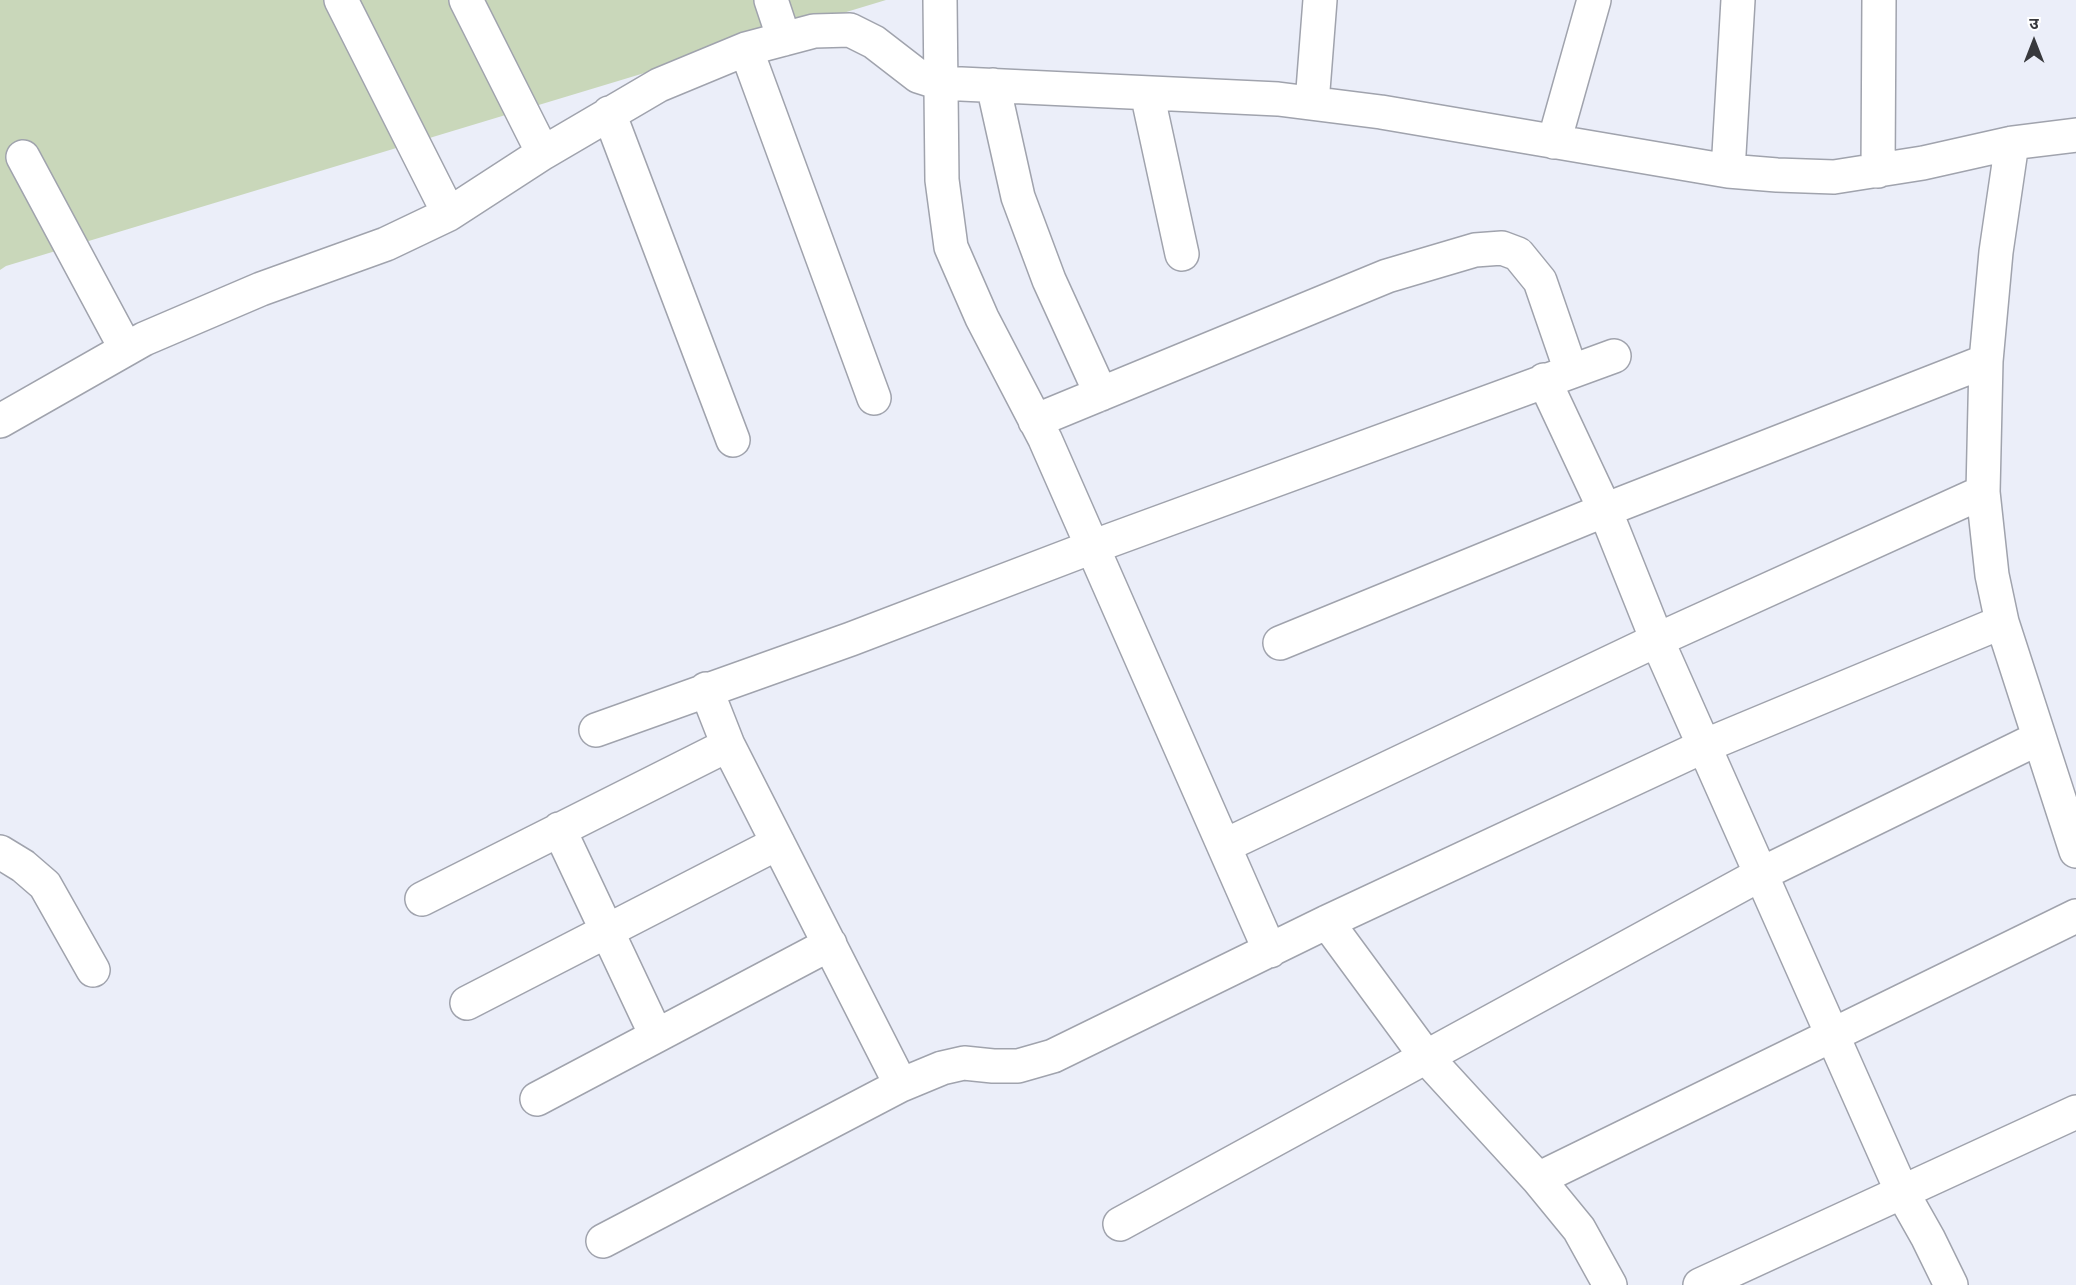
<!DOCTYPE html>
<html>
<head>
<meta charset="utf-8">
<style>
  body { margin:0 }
  #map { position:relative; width:2076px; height:1285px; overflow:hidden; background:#ebeef9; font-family:"Fira Sans","Noto Sans Devanagari",sans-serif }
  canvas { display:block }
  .north { position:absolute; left:2004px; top:12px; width:60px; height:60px; -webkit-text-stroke:4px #fff; paint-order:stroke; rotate:0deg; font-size:16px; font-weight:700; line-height:24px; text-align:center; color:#38393d }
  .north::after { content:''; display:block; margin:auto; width:21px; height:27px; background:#38393d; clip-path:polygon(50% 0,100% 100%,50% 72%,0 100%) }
</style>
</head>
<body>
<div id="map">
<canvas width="2076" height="1285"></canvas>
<div class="north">उ</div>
</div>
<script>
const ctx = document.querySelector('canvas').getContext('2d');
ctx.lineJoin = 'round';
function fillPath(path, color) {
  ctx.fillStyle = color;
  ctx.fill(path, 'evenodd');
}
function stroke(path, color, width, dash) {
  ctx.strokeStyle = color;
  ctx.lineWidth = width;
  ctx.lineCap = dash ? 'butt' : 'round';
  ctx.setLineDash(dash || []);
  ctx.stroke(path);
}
fillPath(new Path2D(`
  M0,0H886L6,266L0,270Z`), '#c9d7ba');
const minor = new Path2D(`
  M341,0L449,214
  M466,0L543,153
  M771,0L784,39
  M940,0L942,180L951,247L982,318L1045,439L1270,951
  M746,49L874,398
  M993,85L1018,197L1049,280L1101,394
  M1147,93L1182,254
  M1312,103L1320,0
  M609,113L733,440
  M1554,142L1594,0
  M2012,143L1996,252L1986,361L1983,492L1992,575L2002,622L2076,851
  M23,157L126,349
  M1728,171L1738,0
  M1878,171L1879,0
  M1544,380L1605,510L1657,640L1902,1192L1928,1238L1951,1285
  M0,421L144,339L261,289L386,244L449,214L543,153L659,85L746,49L814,31L850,30L874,42L918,76L940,83L1278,99L1381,112L1728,171L1777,175L1834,177L1923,163L2012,143L2076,135
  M1035,421L1387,276L1475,250L1502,248L1518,254L1540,281L1571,371
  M1280,643L1605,510L1986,361
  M706,689L728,745L901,1085
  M596,730L851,639L1092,547L1614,356
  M559,829L656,1035
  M1224,846L1657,640L1983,492
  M0,852L23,866L45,885L93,970
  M422,899L728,745
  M1327,922L1427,1058L1538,1179L1579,1229L1610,1285
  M467,1003L778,843
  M537,1099L830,944
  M1538,1179L2076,916
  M1120,1224L1761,874L2039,738
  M603,1241L901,1085L942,1068L964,1063L993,1066H1018L1053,1056L1327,922L1704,746L2002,622
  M1700,1285L2076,1112`);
stroke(minor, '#a0a3ad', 36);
stroke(minor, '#fff', 33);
</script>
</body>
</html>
